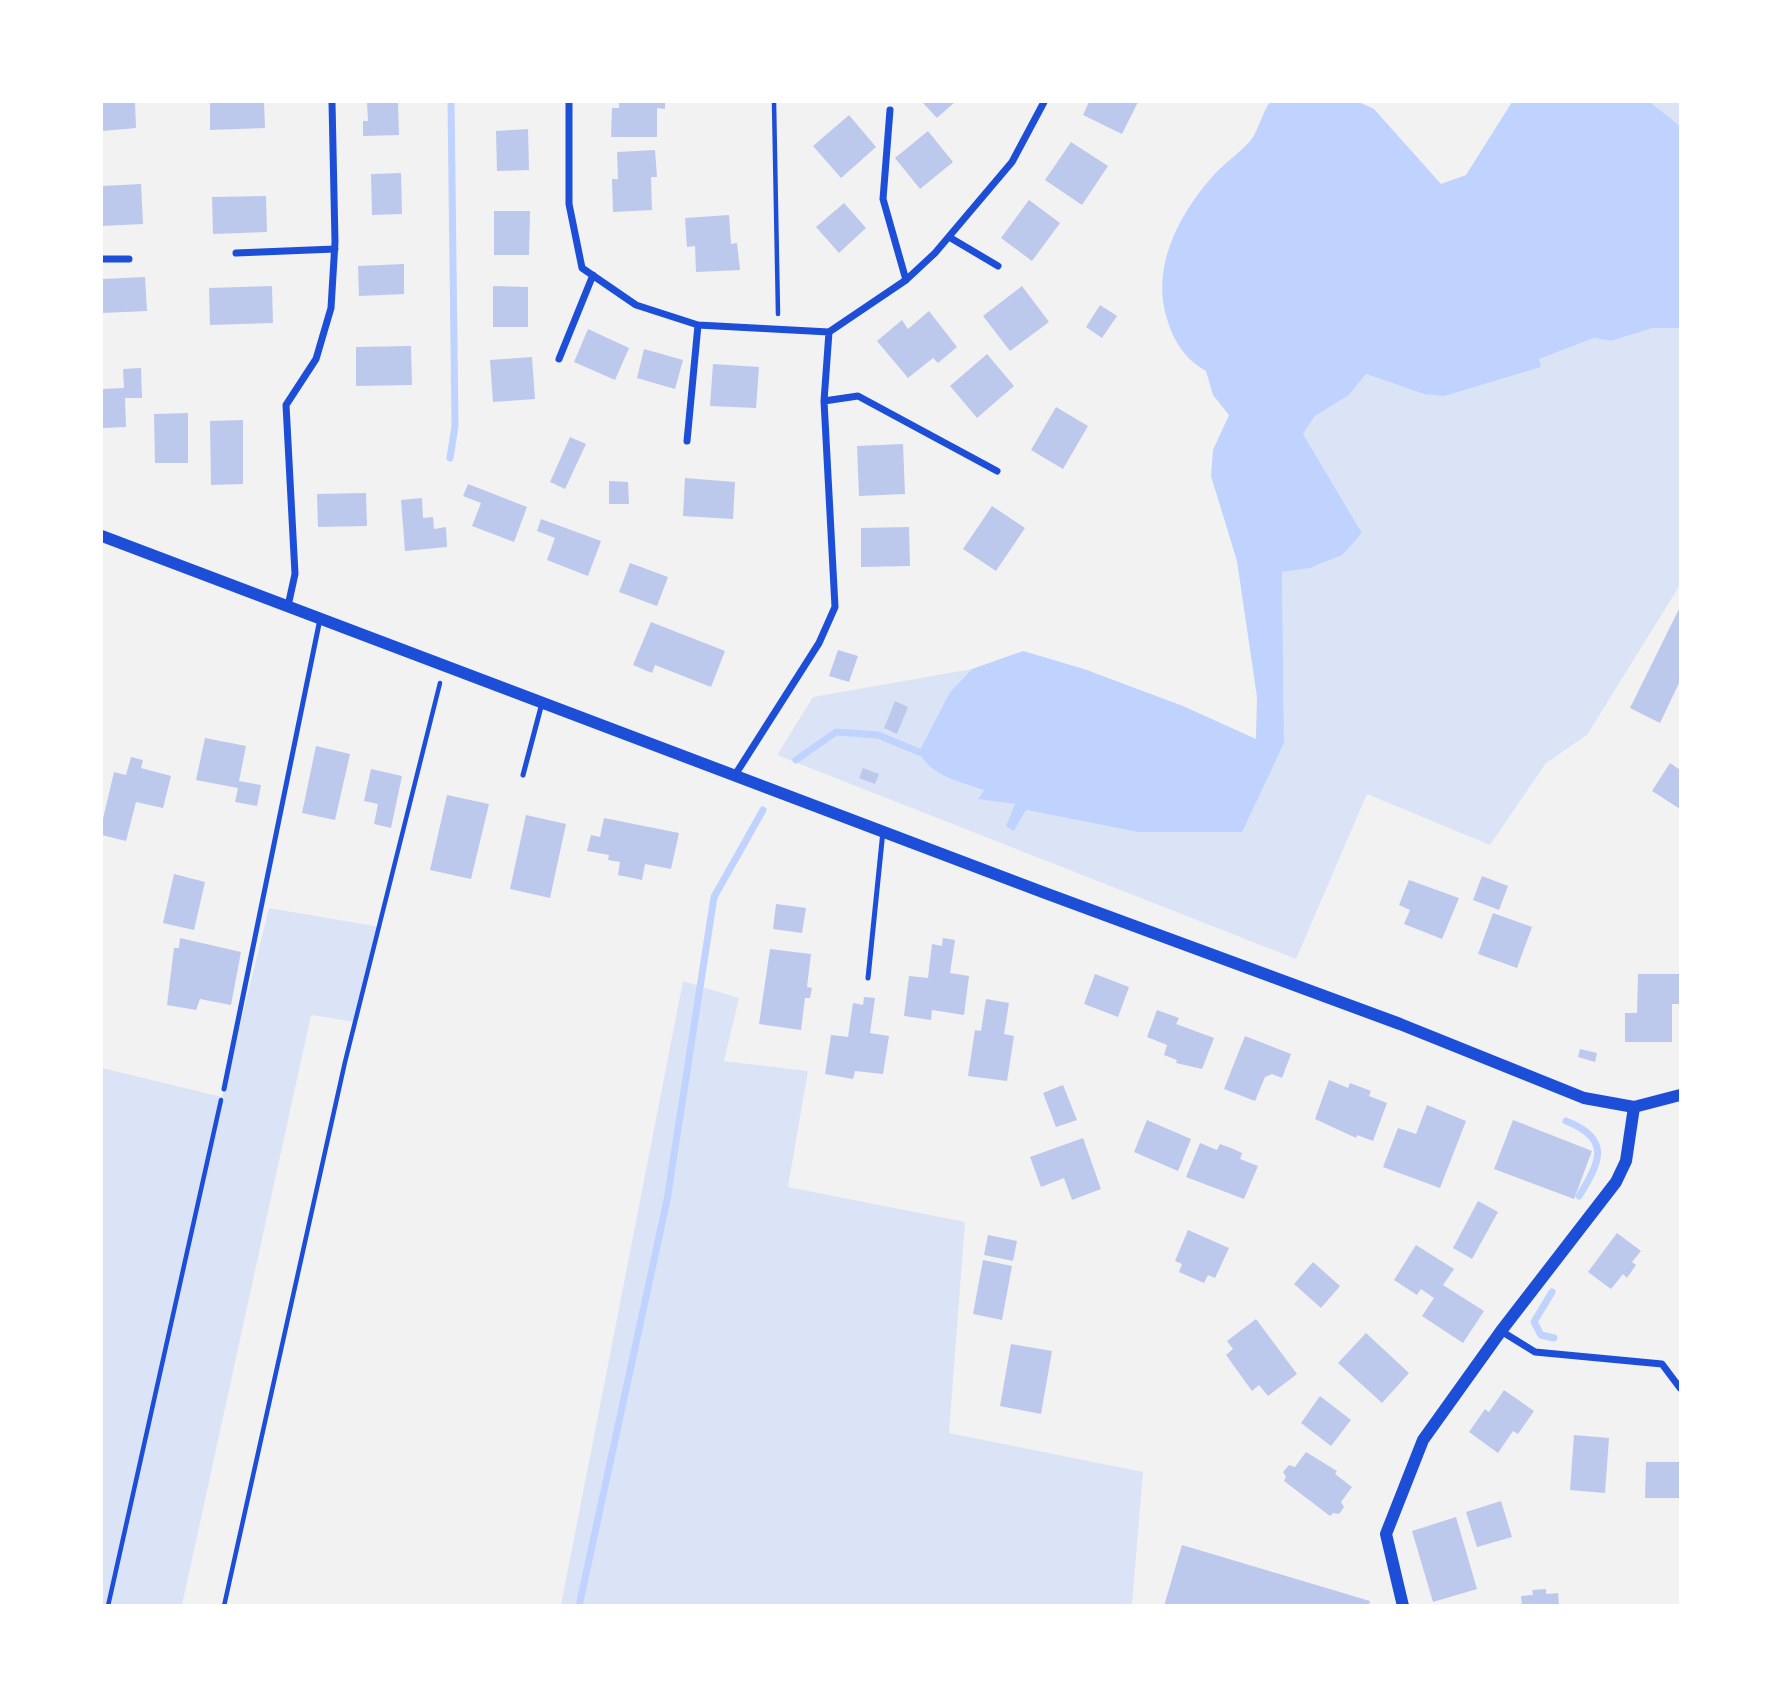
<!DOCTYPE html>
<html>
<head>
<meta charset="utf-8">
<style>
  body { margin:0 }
  #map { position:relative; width:1782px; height:1707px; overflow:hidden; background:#f2f2f2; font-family:"Work Sans",sans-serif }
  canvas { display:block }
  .frame { position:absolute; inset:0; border:103px solid #fff; pointer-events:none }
</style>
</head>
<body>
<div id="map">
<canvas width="1782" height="1707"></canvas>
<div class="frame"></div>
</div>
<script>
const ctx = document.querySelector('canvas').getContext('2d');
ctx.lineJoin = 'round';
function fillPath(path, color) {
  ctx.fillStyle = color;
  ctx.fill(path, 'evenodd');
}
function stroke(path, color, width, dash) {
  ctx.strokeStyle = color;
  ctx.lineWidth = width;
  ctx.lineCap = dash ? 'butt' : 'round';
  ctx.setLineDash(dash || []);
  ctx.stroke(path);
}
fillPath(new Path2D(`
  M1650,102H1680V126Z
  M1653,328H1680V585L1587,735L1546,763L1490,845L1367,794L1296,959L777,755L813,697L972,669L950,692L955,781L984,790L978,798L1015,804L1014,831L1026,810L1138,832L1284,743L1282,572C1324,566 1333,563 1362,533L1303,434L1315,416L1349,395L1366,374L1424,394L1541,367L1538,359L1594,338L1611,341Z
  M269,908L380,927L356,1022L311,1015L182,1605L102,1606V1068L222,1097Z
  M683,981L739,998L724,1061L808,1071L788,1187L965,1222L949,1433L1143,1472L1132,1605H561Z`), '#dbe4f7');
fillPath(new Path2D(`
  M1270,102H1359L1374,109L1441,184L1466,175L1512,102H1650L1680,126V328H1653L1611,341L1594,338L1539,359L1541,367L1444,396L1424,394L1366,374L1349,395L1315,416L1303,434L1362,533L1342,555L1310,568L1282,572L1284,743L1242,832H1138L1026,810L1014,831L1006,826L1015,804L978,799L984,790C962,783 929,775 919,752L950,692L972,669L1023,651L1084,669L1183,706L1256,739L1257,697L1237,561L1211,476L1213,450L1229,415L1213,395L1206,371C1187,361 1174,342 1168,322C1150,270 1177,217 1212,177C1224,163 1240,153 1251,140C1259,129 1262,113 1270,102Z`), '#bfd3fe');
stroke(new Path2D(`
  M450,458L455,426L451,102
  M796,760L836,732L878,735L919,752
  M1566,1121C1612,1139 1600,1162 1579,1196
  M1552,1292L1534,1322L1541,1335L1554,1338
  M579,1606L667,1200L714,897L763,810`), '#bfd3fe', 7);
fillPath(new Path2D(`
  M102,102H135L136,128L102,131Z
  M210,102H264L265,128L210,130Z
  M367,102H398L399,135L363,136V121H368Z
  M619,102H665V109L657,108V137H611L612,108H619Z
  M922,102H955L937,118Z
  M1089,102H1138L1122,134L1083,115Z
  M849,115L876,147L841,178L813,146Z
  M528,129L529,170L497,171L496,131Z
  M928,131L953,162L920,189L895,158Z
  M1071,142L1108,166L1082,205L1045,180Z
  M655,150L657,177H651L652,210L613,212L612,179H618L617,152Z
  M401,173L402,214L372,215L371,174Z
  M141,184L143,224L102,226V186Z
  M266,196L267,232L213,234L212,197Z
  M1029,200L1060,223L1032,261L1001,238Z
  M844,203L866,228L839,253L816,227Z
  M494,211H530L529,255H494Z
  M729,215L731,244L737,243L740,270L696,272L695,246L687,247L685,218Z
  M404,264V294L359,296L358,266Z
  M145,277L147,311L102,313V279Z
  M272,286L273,323L210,325L209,288Z
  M493,286L528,287V327H493Z
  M1022,286L1049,322L1010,351L983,316Z
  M1100,305L1117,316L1102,338L1086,327Z
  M929,311L957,347L938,363L933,358L908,378L877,341L902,320L908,329Z
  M588,329L629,348L615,380L574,362Z
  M411,346L412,385L356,386V347Z
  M644,349L683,360L675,389L637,378Z
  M987,354L1014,386L977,418L950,386Z
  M532,357L535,399L493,402L490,360Z
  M713,364L759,367L756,408L710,406Z
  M141,368L142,398H125L126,427L102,428V389L124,388L123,369Z
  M1056,407L1088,426L1063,469L1031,450Z
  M188,413V463H155L154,414Z
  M243,420V484L211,485L210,421Z
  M570,437L586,444L565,489L550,482Z
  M903,444L905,494L859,496L857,446Z
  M685,478L735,482L733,519L683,516Z
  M609,481L628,482L629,504H609Z
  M468,484L527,507L514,542L472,526L481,503L463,496Z
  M366,493L367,526L318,527L317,494Z
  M422,498L423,518L433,517L434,529L446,527L447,547L405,551L401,500Z
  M992,506L1025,528L996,571L963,549Z
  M541,519L601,541L588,576L547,560L555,538L537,531Z
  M909,527L910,566L861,567V528Z
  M630,563L668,577L657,606L619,592Z
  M1680,607V681L1660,723L1630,708Z
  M651,622L725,651L711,687L655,665L652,673L633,665Z
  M838,650L858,656L849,682L829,676Z
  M895,701L908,707L897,734L884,728Z
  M205,738L246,746L239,781L261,785L257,806L235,802L238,788L196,780Z
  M316,746L350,754L335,820L302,813Z
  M131,757L143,760L141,768L171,776L163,808L136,802L126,841L102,835V823L114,772L126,775Z
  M1670,763L1680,770V809L1652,791Z
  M863,768L879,774L875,784L859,778Z
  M371,769L402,776L391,828L374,824L378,804L364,801Z
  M447,795L489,804L471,879L430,870Z
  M526,815L566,824L550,898L510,889Z
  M604,818L679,833L671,869L645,864L642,880L618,875L620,862L608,860L609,855L587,851L591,835L600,837Z
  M174,874L205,882L194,930L163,923Z
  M1482,876L1508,886L1499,910L1473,900Z
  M1409,880L1459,898L1442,939L1404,924L1410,910L1399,905Z
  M776,904L806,908L802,933L773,929Z
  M1493,913L1532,927L1517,968L1478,954Z
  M180,938L241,952L231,1005L200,999L196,1010L167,1005L174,948H179Z
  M943,938L955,940L950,973L969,976L964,1015L932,1010L931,1020L904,1016L909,976L928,978L932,944L942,946Z
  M770,949L811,954L807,987L812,988L810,998H805L801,1030L759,1024Z
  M1095,974L1129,987L1118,1017L1084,1004Z
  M1638,974H1680V1004H1672V1042H1625V1013H1637Z
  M864,997L875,998L870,1033L889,1036L883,1074L855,1071L853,1079L825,1074L831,1035L848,1037L853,1003L863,1005Z
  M986,999L1009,1003L1004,1034L1014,1036L1007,1081L968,1076L975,1030L981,1031Z
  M1157,1010L1179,1018L1176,1024L1214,1038L1202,1069L1176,1063L1177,1060L1164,1055L1167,1045L1147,1037Z
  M1245,1036L1291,1054L1282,1078L1272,1074L1265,1077L1255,1101L1224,1089Z
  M1580,1049L1597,1053L1595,1062L1578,1057Z
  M1329,1080L1348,1088L1350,1083L1371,1091L1369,1096L1387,1103L1373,1141L1357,1135L1356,1138L1315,1119Z
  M1063,1085L1077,1120L1056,1127L1043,1093Z
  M1427,1105L1466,1121L1440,1188L1383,1167L1398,1128L1416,1134Z
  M1147,1120L1191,1139L1178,1171L1134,1152Z
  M1513,1120L1592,1151L1574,1199L1494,1169Z
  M1083,1138L1101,1189L1072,1200L1064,1178L1041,1187L1030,1157Z
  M1200,1143L1217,1150L1220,1144L1231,1148L1242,1153L1240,1159L1258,1166L1244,1199L1186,1177Z
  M1478,1201L1498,1212L1472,1259L1453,1248Z
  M1188,1230L1229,1248L1215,1278L1208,1275L1204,1283L1179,1272L1182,1264L1175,1261Z
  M1617,1233L1641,1251L1632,1262L1636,1265L1627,1278L1623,1274L1611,1289L1588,1272Z
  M988,1235L1017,1241L1013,1261L984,1255Z
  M1416,1245L1454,1269L1443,1285L1484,1311L1463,1343L1422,1316L1434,1298L1421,1289L1417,1295L1394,1280Z
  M983,1260L1012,1266L1002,1320L973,1314Z
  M1313,1262L1340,1286L1321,1308L1294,1284Z
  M1256,1319L1297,1374L1268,1396L1259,1385L1252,1391L1226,1355L1233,1349L1227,1341Z
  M1366,1333L1409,1373L1382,1403L1338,1363Z
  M1011,1344L1052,1351L1041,1414L1000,1406Z
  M1504,1390L1534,1411L1518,1434L1513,1431L1498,1453L1469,1432L1485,1409L1489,1412Z
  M1320,1396L1351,1420L1331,1446L1301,1423Z
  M1574,1435L1609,1438L1605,1493L1570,1490Z
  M1306,1452L1337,1471L1335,1474L1352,1487L1341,1502L1344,1507L1339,1514L1333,1513L1330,1516L1284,1481L1286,1477L1283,1472L1289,1465L1295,1467Z
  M1646,1462H1680V1498H1645Z
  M1501,1501L1512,1537L1477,1547L1466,1512Z
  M1456,1517L1477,1589L1433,1602L1412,1531Z
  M1182,1545L1370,1601L1369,1606H1164Z
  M1546,1589V1594L1558,1593L1559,1606H1522L1521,1596L1533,1595L1532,1590Z`), '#bdc9ec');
stroke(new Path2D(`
  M774,102L778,314
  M108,1606L221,1100
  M224,1606L345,1062L440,683`), '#1d4ed8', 4.5);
stroke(new Path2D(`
  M523,775L542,703
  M868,978L883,831
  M224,1089L320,619`), '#1d4ed8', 5);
stroke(new Path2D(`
  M569,102V204L582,268L636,305L698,325L829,332L906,280L935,253L1012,162L1044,102
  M890,110L883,199L906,280
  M949,237L998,266
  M236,253L335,249
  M102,259H129
  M559,359L593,275
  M824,401L858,396L997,471
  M687,441L698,325
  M288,606L295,574L286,405L316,359L331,308L335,242L332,102
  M735,775L819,643L835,607L824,401L829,332
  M1501,1331L1535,1352L1662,1364L1680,1388`), '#1d4ed8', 7);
stroke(new Path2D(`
  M102,536L1045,893L1400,1024L1584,1098L1634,1107L1680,1095
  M1403,1606L1386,1534L1423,1440L1501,1331L1616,1182L1626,1161L1634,1107`), '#1d4ed8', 12);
</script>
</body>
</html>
